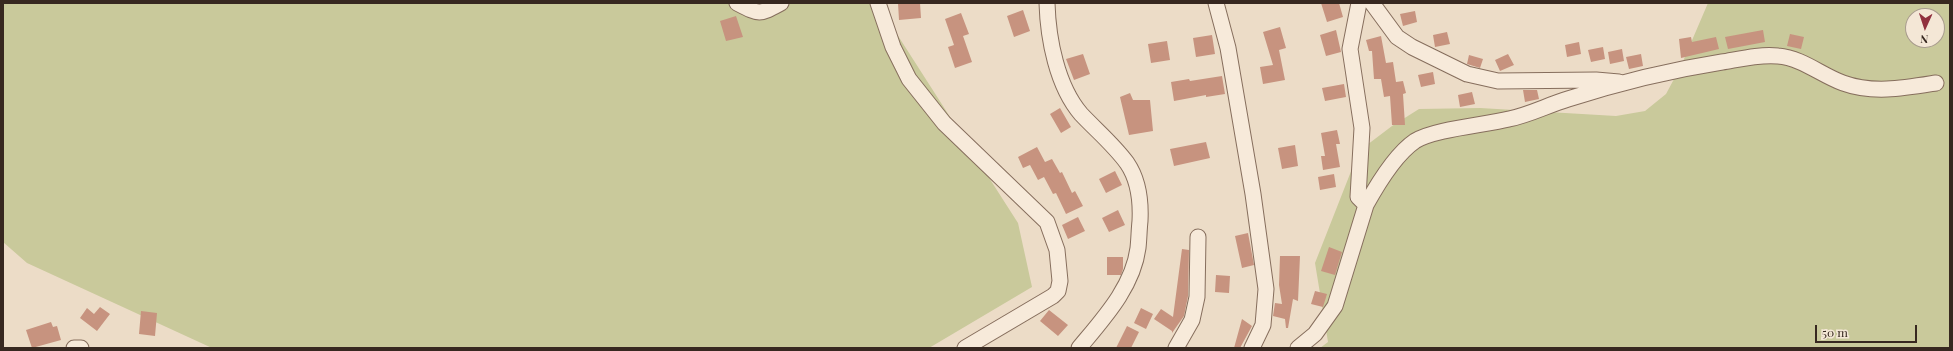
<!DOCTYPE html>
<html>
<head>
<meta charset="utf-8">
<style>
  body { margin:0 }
  #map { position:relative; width:1953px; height:351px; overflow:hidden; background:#ecdcc7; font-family:"Playfair Display",serif }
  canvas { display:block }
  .frame { position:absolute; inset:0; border:4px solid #372820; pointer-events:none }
  .north { position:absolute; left:1905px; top:8px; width:40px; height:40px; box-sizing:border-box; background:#f4e7d6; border:1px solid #a89b8d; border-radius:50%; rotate:183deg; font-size:11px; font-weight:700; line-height:16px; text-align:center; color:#372820 }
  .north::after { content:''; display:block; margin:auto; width:14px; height:18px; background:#91313e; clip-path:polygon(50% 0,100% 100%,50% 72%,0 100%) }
  .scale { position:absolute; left:1815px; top:325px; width:102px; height:18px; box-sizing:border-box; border:2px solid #372820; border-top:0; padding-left:5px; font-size:12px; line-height:14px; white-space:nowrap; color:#372820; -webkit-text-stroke:3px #f4e7d6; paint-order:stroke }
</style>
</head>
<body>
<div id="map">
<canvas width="1953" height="351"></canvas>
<div class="frame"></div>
<div class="north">N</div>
<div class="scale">50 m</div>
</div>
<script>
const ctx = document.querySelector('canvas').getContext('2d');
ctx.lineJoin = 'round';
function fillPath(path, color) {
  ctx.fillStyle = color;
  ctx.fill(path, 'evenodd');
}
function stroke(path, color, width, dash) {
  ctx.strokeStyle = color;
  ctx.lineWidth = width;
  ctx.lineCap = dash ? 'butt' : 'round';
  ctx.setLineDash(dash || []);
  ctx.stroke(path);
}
fillPath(new Path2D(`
  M3,3H877L1018,223L1032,287L929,348H212L27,263L3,242Z
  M1708,3H1950V348H1320L1328,342L1315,263L1359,151L1392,126L1419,109L1480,108L1616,116L1645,111L1666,94L1681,66ZM1913,16H1937V40H1913Z`), '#c9c99b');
fillPath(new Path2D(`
  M898,3H920L921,18L899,20Z
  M1321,3H1339L1343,17L1327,22Z
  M1023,10L1030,31L1014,37L1007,16Z
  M1415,11L1417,22L1403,26L1400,14Z
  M961,13L969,34L963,36L972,62L955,68L948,47L954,45L945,19Z
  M736,16L743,37L726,41L720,21Z
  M1280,27L1286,48L1279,50L1285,80L1263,84L1260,67L1273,65L1263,32Z
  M1336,30L1341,52L1326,56L1320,35Z
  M1763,30L1765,42L1728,49L1725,37Z
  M1447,32L1450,44L1435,47L1433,35Z
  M1790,34L1804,37L1801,49L1787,46Z
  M1212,35L1215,54L1196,57L1193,38Z
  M1381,36L1386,63L1393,62L1396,82L1403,81L1406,93L1403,94L1405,125H1392L1390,96L1384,97L1381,79H1374L1372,51H1369L1366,40Z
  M1691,37L1692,42L1716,37L1719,49L1681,58L1679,39Z
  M1167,41L1170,60L1151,63L1148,44Z
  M1579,42L1581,54L1567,57L1565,45Z
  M1603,47L1605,59L1591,62L1588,50Z
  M1622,49L1624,61L1610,64L1608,52Z
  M1083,54L1090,74L1074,80L1066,59Z
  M1508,54L1514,65L1500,71L1495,60Z
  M1641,54L1643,66L1629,69L1626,57Z
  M1469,55L1483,59L1480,68L1467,64Z
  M1433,72L1435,84L1421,87L1418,75Z
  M1222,76L1225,94L1206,97V95L1174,101L1171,82L1189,79L1190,81Z
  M1344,84L1346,97L1325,101L1322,88Z
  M1523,90H1537L1539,99L1525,102Z
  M1472,92L1475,104L1460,107L1458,95Z
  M1130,93L1133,100H1150L1153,131L1129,135L1120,97Z
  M1060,108L1071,127L1061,133L1050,114Z
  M1337,130L1340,144H1336L1340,167L1323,170L1321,156H1325L1321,133Z
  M1206,142L1210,158L1174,166L1170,149Z
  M1295,145L1298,166L1282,169L1278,148Z
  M1037,147L1045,162L1052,159L1060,173L1062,172L1072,193L1075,191L1083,206L1066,214L1056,193L1053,194L1044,177L1038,180L1030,165L1023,168L1018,157Z
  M1115,171L1122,185L1106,193L1099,179Z
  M1334,174L1336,187L1320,190L1318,177Z
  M1118,210L1125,225L1109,232L1102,218Z
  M1078,217L1085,231L1068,239L1062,225Z
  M1248,233L1254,265L1242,268L1235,236Z
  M1329,247L1342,252L1335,275L1321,271Z
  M1182,249L1189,250L1188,296L1184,316L1172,333V331L1154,319L1161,309L1173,317Z
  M1280,256H1300L1298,301L1293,299L1288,328H1286L1285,319L1273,316L1275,303L1282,304L1279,285Z
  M1107,257H1123V269L1121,275H1107Z
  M1216,275L1230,276L1229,293L1215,292Z
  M1315,291L1327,294L1323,307L1311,304Z
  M100,307L110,314L97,331L80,318L87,308L94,314Z
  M1141,308L1153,314L1146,329L1134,323Z
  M1049,310L1068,325L1058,336L1040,321Z
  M141,311L157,313L155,336L139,334Z
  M1242,319L1252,326L1240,348H1234Z
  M51,322L53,327L57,326L61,340L32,348L26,330Z
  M1127,326L1139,332L1131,348H1116Z`), '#c7937f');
const minor = new Path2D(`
  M737,3C760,15 759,15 781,3
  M878,3L893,47L909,79L944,123L1047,222L1057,250L1060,281L1058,291L1053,296L965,348
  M1047,3C1048,39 1057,86 1081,114C1096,130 1114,145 1127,163C1138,179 1141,201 1140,221C1139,230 1139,239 1138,248C1133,287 1103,319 1079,348
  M1216,3L1228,48L1253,194L1266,289L1263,325L1252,348
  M1359,3L1350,49L1362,128L1358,197L1366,205
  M1372,3L1397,37L1412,47L1467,74L1498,81L1596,80L1619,82
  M74,348H81
  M1176,348L1192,320L1197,297L1198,237
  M1298,348L1315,334L1335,306L1366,205C1377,185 1396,154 1415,141C1434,129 1485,125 1509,119C1529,115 1548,105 1568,99C1618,83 1671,70 1722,62C1740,59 1760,54 1778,56C1802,58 1821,75 1843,83C1873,94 1905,88 1936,83`);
stroke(minor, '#866e5d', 17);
stroke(minor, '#f7eada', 15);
</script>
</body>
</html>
